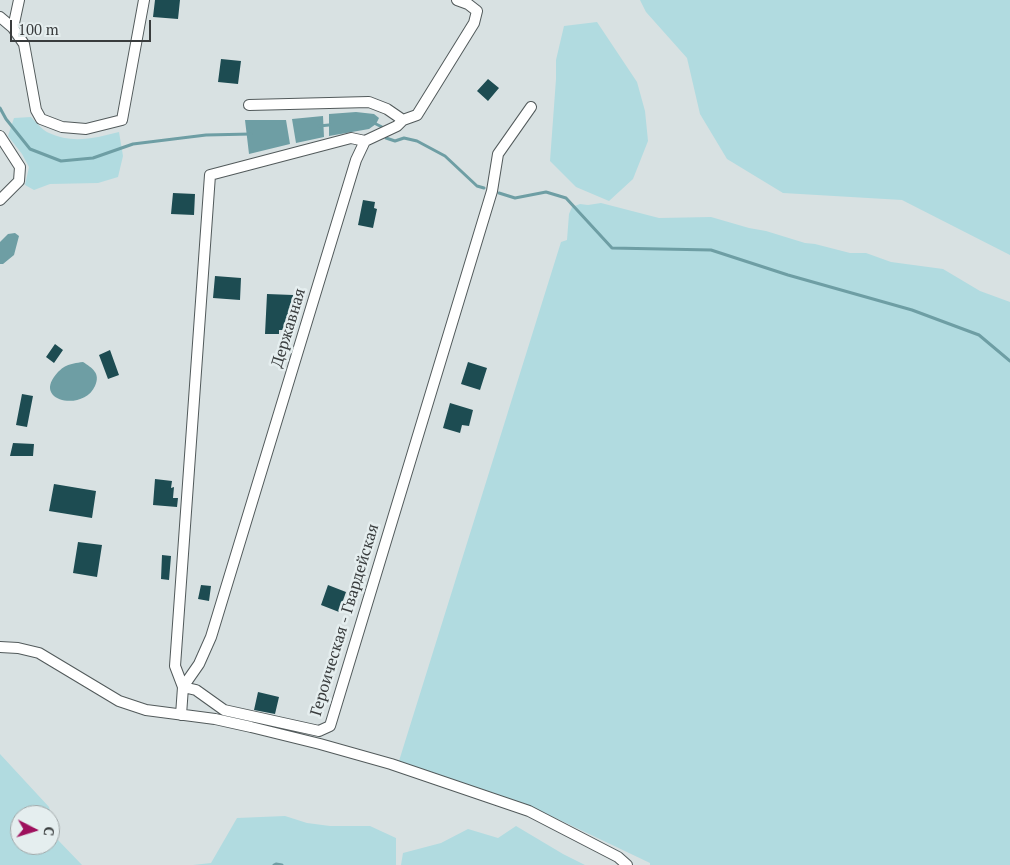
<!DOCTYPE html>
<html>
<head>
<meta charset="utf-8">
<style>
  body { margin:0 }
  #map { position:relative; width:1010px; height:865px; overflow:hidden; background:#d8e1e2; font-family:"PT Serif",serif }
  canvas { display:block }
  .north { position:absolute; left:10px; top:805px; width:50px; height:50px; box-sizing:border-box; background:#e5eeef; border:1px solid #a0a7a8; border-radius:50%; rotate:95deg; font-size:14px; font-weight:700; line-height:20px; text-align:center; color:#393c3d }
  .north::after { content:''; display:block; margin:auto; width:18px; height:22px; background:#9e105d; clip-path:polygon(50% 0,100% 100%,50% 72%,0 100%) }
  .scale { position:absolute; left:10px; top:20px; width:141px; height:22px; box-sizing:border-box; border:2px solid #393c3d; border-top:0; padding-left:6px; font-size:15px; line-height:18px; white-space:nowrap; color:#393c3d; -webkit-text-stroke:4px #e5eeef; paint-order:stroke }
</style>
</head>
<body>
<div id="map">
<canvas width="1010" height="865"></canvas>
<div class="north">С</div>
<div class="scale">100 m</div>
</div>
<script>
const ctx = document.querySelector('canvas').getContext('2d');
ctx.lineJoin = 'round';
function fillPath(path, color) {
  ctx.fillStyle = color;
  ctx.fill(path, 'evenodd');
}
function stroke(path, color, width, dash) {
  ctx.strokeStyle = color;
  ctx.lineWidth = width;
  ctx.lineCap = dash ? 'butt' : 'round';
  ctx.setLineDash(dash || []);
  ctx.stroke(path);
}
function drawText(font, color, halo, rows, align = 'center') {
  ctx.font = font + ' "PT Serif",serif';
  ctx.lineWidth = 5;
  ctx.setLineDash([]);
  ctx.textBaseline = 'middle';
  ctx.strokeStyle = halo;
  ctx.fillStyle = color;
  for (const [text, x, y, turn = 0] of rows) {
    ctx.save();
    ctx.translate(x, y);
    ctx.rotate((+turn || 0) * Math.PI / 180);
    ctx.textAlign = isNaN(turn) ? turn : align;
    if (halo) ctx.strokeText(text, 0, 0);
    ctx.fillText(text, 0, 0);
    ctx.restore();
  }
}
fillPath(new Path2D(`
  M640,0H1010V255L902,200L783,193L727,159L700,114L687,58L646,12Z
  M597,22L637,82L645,111L648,141L633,179L609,201L576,187L550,161L556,79V60L564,26Z
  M31,117C36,122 42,130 49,133C72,144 96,138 119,132L123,156L118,177L98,183L50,184L34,190L25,185L29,167L22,154L8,136L14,118Z
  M601,203L659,218L711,217L749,228L766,231L805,243L815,244L850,253H866L891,262L943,269L980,291L1010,302V865H650V863L526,804L399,761L561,242L567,240L569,214L572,207L580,204L588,205Z
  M0,754L49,807L57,839L82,865H0ZM20,815H50V845H20Z
  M285,816L307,823L330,826H370L396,838V865H193L211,863L237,818Z
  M516,826L563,854L585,865H401L403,853L441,843L468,829L498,838Z`), '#b1dbe0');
fillPath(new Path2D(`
  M356,112L374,114L379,118L376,124L369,129L329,136V114Z
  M323,116L324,137L296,143L292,119Z
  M245,120H286L290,144L249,154Z
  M15,233L19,236L14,255L3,264H0V242L8,234Z
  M83,362C92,368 101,373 95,386C84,411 36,402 54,377C63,365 69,364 83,362Z`), '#6e9ea4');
stroke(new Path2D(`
  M0,108L6,119L30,149L61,161L93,158L133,144L206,135L251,134
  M376,124L382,127
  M319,126L329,125
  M386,138L395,141L404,138L417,141L445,156L477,186L484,188
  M499,193L515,198L546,192L566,198L612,248L711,250L788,275L912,310L979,335L1010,361
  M274,865L276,864L282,865`), '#6e9ea4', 3);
fillPath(new Path2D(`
  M155,0H180L178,19L153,17Z
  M221,59L241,61L238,84L218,82Z
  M488,79L499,88L488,101L477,91Z
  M173,193L195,194L194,215L171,214Z
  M363,200L375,202L374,208L377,209L373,228L358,225Z
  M215,276L241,278L240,300L213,298Z
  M267,294L293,295L291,330H279V334H265Z
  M55,344L63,350L54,363L46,357Z
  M110,350L119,375L108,379L99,355Z
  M468,362L487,368L480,390L461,384Z
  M22,394L33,396L27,427L16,425Z
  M450,403L473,410L469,426L462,425L460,433L443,428Z
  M13,443L34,444L33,456H10Z
  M155,479L172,481L171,488L174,487L173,498H178L177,507L153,505Z
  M54,484L96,491L92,518L49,511Z
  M78,542L102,545L97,577L73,573Z
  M162,555L171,556L169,580L161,579Z
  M201,585L211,586L209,601L198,599Z
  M328,585L346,592L339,612L321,605Z
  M258,692L279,697L275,714L254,710Z`), '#1d4c52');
const street = new Path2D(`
  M0,17L13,28L24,44L36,110L41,119L62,127L86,129L122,120L144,0
  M13,28L19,0
  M249,105L369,102L387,109L403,120
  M0,136L20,167L19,181L0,200
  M365,141L351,138L210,175L175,666L183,687L196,690L224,710L319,731L330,726L492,191L498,154L531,107
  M0,647L18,648L39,653L119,701L146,710L215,719L251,727L320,744L391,764L529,811L618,857L627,865
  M181,715L183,687L199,664L211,637L356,160L365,141L397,126L403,120L417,115L474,23L477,11L468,4L457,0`);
stroke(street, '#525a5b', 12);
stroke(street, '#fff', 10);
drawText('16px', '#393c3d', '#e5eeef', [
  ["Державная",289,328,-73],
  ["Героическая - Гвардейская",345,620,-73]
]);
</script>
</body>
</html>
